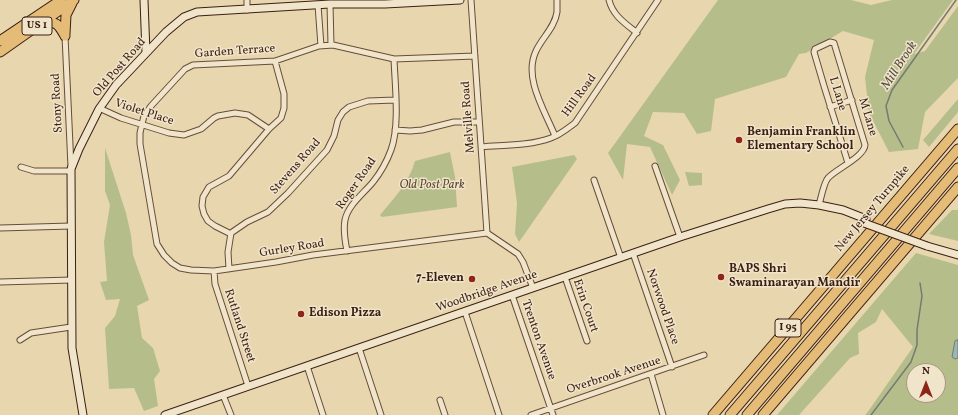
<!DOCTYPE html>
<html>
<head>
<meta charset="utf-8">
<style>
  body { margin:0 }
  #map { position:relative; width:958px; height:415px; overflow:hidden; background:#e8d6ae; font-family:Vollkorn,serif }
  canvas { display:block }
  .north { position:absolute; left:906px; top:363px; width:40px; height:40px; box-sizing:border-box; background:#f0e4ca; border:1px solid #a89581; border-radius:50%; rotate:0deg; font-size:11px; font-weight:700; line-height:16px; text-align:center; color:#3c1f13 }
  .north::after { content:''; display:block; margin:auto; width:14px; height:18px; background:#8f2418; clip-path:polygon(50% 0,100% 100%,50% 72%,0 100%) }
</style>
</head>
<body>
<div id="map">
<canvas width="958" height="415"></canvas>
<div class="north">N</div>
</div>
<script>
const ctx = document.querySelector('canvas').getContext('2d');
ctx.lineJoin = 'round';
function fillPath(path, color) {
  ctx.fillStyle = color;
  ctx.fill(path, 'evenodd');
}
function stroke(path, color, width, dash) {
  ctx.strokeStyle = color;
  ctx.lineWidth = width;
  ctx.lineCap = dash ? 'butt' : 'round';
  ctx.setLineDash(dash || []);
  ctx.stroke(path);
}
function drawText(font, color, halo, rows, align = 'center') {
  ctx.font = font + ' Vollkorn,serif';
  ctx.lineWidth = 3;
  ctx.setLineDash([]);
  ctx.textBaseline = 'middle';
  ctx.strokeStyle = halo;
  ctx.fillStyle = color;
  for (const [text, x, y, turn = 0] of rows) {
    ctx.save();
    ctx.translate(x, y);
    ctx.rotate((+turn || 0) * Math.PI / 180);
    ctx.textAlign = isNaN(turn) ? turn : align;
    if (halo) ctx.strokeText(text, 0, 0);
    ctx.fillText(text, 0, 0);
    ctx.restore();
  }
}
fillPath(new Path2D(`
  M718,0H851L871,5L892,0H953L914,54L925,51L958,6V78L925,112L918,149L889,152L869,113L865,77L874,40L843,31L806,53L799,54L786,77L715,99L711,131L697,134L684,113L653,112L644,136L663,145L680,180L672,195L650,147L627,144L623,180L608,153Z
  M958,99V112L929,147L923,140Z
  M105,148L126,213L131,235L133,255L149,300L137,306L142,338L153,348L160,371L154,379L158,406L144,411L134,388L109,389L105,328L115,316L120,299L106,300L100,282L107,281L104,242L110,205L105,191Z
  M450,152L455,177L457,207L382,217L380,215C394,198 409,183 415,161Z
  M574,155L577,159L519,242L515,234L517,203L512,167Z
  M685,172L702,173V185L689,186Z
  M952,210H958V241L929,234Z
  M916,253L958,265V415H856H865L867,413L913,347L882,309L876,322L858,333L859,354L850,358L799,415H777ZM914,371H938V395H914Z`), '#b5be8b');
const water = new Path2D(`
  M958,340V358L955,359L952,357L955,341Z`);
fillPath(water, '#9ab7b4');
stroke(water, '#747a74', 1);
stroke(new Path2D(`
  M903,147L889,121L886,106L892,90L956,0
  M871,415L911,362L917,345V330L922,296L920,283`), '#747a74', 1.5);
const street = new Path2D(`
  M247,0V10
  M471,0L487,233
  M609,0C613,16 625,23 637,33
  M330,4L331,45
  M318,5L321,46
  M65,36L71,167
  M475,56L394,59L333,45L319,46L275,61L193,65L185,69L151,106L144,116L142,124L140,133V144L157,244L164,255L172,263L180,268L191,270L214,271L276,262L313,255L487,233L518,254L523,262L533,288
  M830,107L852,100
  M99,108L121,118L169,133L184,135L201,129L214,118L218,116L235,113L248,115L269,129
  M395,130L410,131L422,130L454,122H479
  M555,136C545,111 523,78 536,51C542,38 555,27 557,12C557,8 557,4 557,0
  M481,147C504,145 529,146 551,138C560,135 567,129 575,123L658,0
  M655,166L680,237
  M21,167L34,171H71
  M594,180L621,258
  M819,205C821,198 824,182 828,178C836,169 864,157 865,145L834,43L830,42L815,49L814,52L824,86L848,163
  M0,228L71,226
  M231,234L215,226L208,221L204,214L202,206L203,197L209,187L229,176L269,129L281,118L284,108V94L275,61
  M347,251C345,241 343,230 345,220C348,205 364,193 373,182C381,172 387,161 391,150C400,126 395,85 394,59
  M633,253L672,367
  M229,269L228,252L231,233L247,222L268,212L288,193L327,150L334,136L338,120L343,112L349,107L368,101L395,100
  M214,271L215,284L248,386
  M565,277L587,341
  M0,282L72,280
  M512,295L553,415
  M465,312L499,415
  M20,340L31,333L71,327
  M359,348L381,415
  M307,366L323,415
  M651,374L663,415
  M223,395L231,415
  M440,400L445,415
  M531,415L704,355`);
const secondary = new Path2D(`
  M144,0L146,53
  M927,246L958,255
  M83,415L72,348L71,169L79,149L99,109L116,85L166,32L184,17L197,12L330,4H385L460,0
  M165,415L680,237L768,209L785,204L800,203L819,205L843,210L866,219`);
const highway = new Path2D(`
  M43,25C56,19 59,25 65,36
  M65,34L66,15L72,3
  M0,41L61,0
  M0,52L74,0
  M713,415L958,129
  M730,415L958,149
  M747,415L958,168
  M763,415L958,187`);
stroke(street, '#674d3a', 7);
stroke(secondary, '#3c1f13', 9);
stroke(highway, '#3c1f13', 11);
stroke(street, '#f0e4ca', 5);
stroke(secondary, '#f0e4ca', 7);
stroke(highway, '#e4bb77', 9);
const secondaryBridge = new Path2D(`
  M864,223L927,246`);
stroke(secondaryBridge, '#3c1f13', 9, []);
stroke(secondaryBridge, '#f0e4ca', 7);
for (const [x, y, r, color] of [
  [739,140,4,"#8f2418"],
  [721,277,4,"#8f2418"],
  [472,279,4,"#8f2418"],
  [301,314,4,"#8f2418"]
]) {
  const dot = new Path2D();
  dot.arc(x, y, r, 0, 2 * Math.PI);
  ctx.fillStyle = color;
  ctx.fill(dot);
  stroke(dot, '#f0e4ca', 1.5);
}
for (const [x, y, w] of [
  [37,26,30],
  [788,328,26]
]) {
  const box = new Path2D();
  box.roundRect(x - w / 2, y - 9, w, 18, 3);
  ctx.fillStyle = '#f0e4ca';
  ctx.fill(box);
  stroke(box, '#3c1f13', 1);
}
drawText('bold 11px', '#3c1f13', null, [
  ["US 1",37,26],
  ["I 95",788,328]
]);
drawText('12px', '#3c1f13', '#f0e4ca', [
  ["Garden Terrace",235,52,-4],
  ["Old Post Road",120,68,-49],
  ["L Lane",837,94,73],
  ["Hill Road",580,96,-54],
  ["Stony Road",58,103,-93],
  ["Violet Place",144,113,18],
  ["Melville Road",469,117,-94],
  ["M Lane",867,117,73],
  ["Stevens Road",296,167,-49],
  ["Roger Road",357,184,-55],
  ["New Jersey Turnpike",873,209,-50],
  ["Gurley Road",292,249,-9],
  ["Woodbridge Avenue",487,292,-19],
  ["Erin Court",585,306,71],
  ["Norwood Place",662,307,71],
  ["Rutland Street",239,326,72],
  ["Trenton Avenue",538,340,71],
  ["Overbrook Avenue",614,376,-18]
]);
drawText('bold 12px', '#3c1f13', '#f0e4ca', [
  ["Benjamin Franklin",747,133],
  ["Elementary School",747,147],
  ["BAPS Shri",729,270],
  ["Swaminarayan Mandir",729,284],
  ["7-Eleven",464,279,"right"],
  ["Edison Pizza",309,314]
], 'left');
drawText('italic 12px', '#5a4731', '#f0e4ca', [
  ["Old Post Park",432,186]
]);
drawText('italic 13px', '#584d43', '#f0e4ca', [
  ["Mill Brook",900,66,-57]
]);
</script>
</body>
</html>
